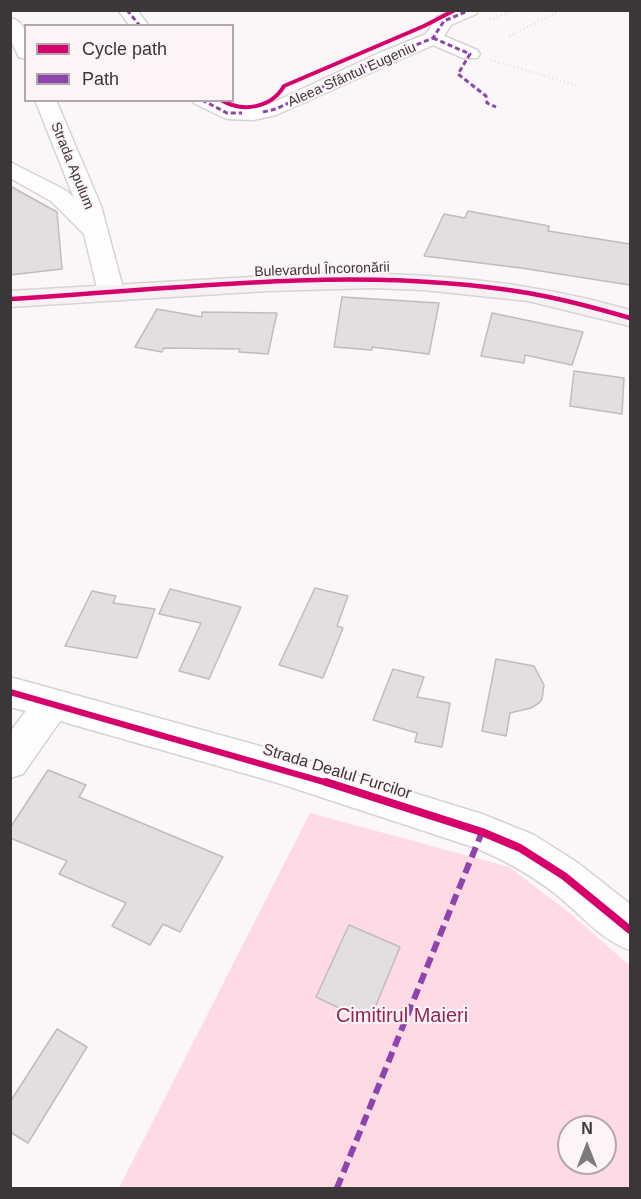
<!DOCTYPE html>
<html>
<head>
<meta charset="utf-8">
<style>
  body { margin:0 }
  #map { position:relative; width:641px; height:1199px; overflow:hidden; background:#fbf6f7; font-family:Arial,sans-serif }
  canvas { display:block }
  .frame { position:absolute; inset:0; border:12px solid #3b3738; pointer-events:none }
  .legend { position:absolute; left:24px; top:24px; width:210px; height:78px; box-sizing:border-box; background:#fef3f6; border:2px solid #b0a8aa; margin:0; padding:8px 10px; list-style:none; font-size:18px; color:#3b3738 }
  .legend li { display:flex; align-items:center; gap:12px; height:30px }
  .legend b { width:30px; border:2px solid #b0a8aa }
  .north { position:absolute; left:557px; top:1115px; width:60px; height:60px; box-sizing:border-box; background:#fef3f6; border:2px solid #b0a8aa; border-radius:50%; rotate:0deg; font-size:16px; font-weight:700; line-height:24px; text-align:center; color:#3b3738 }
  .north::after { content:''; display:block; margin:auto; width:21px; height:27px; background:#7e7a7b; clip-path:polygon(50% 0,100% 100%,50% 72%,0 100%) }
</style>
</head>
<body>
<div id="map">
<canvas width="641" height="1199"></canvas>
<div class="frame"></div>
<ul class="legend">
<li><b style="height:8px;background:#d6006c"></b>Cycle path</li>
<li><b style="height:8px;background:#8e44ad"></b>Path</li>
</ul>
<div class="north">N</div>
</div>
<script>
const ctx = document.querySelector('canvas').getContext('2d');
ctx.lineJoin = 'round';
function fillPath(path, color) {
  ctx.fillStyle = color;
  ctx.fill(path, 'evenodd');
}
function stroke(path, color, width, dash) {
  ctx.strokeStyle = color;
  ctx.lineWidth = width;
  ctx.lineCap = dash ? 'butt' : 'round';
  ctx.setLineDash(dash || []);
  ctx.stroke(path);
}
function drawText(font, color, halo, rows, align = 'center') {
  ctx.font = font + ' Arial,sans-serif';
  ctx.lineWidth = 4.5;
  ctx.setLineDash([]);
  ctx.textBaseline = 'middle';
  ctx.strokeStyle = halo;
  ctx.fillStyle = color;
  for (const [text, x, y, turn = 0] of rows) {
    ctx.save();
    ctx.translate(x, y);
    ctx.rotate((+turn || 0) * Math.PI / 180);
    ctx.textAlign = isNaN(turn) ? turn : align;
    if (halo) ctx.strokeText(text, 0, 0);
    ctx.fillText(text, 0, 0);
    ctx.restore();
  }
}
fillPath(new Path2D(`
  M310,813L509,867L571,914L630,966V1188H119ZM569,1127H605V1163H569Z`), '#fddae4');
const building = new Path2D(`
  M10,186L57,212L62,269L10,275Z
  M468,211L549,226L548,231L630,244V285L521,268L424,256L444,214L465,218Z
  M342,297L439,303L429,354L372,347V350L334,347Z
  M157,309L202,317V312L277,313L268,354L239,352L240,349L164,348L162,352L135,347Z
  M492,313L583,332L572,365L525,355L524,363L481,356Z
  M574,371L624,378L622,414L570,406Z
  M315,588L348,596L337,626L343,628L323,678L279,665Z
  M170,589L241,607L209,679L179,671L201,623L159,614Z
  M92,591L116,596L113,603L155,609L137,658L65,646Z
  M496,659L534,666L544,685L542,699L539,703L531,708L510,713L506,736L482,731Z
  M393,669L424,677L417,697L450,703L442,747L415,742L417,733L373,720Z
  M48,770L86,785L79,797L223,857L180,932L163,924L150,945L112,926L126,903L59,874L67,861L10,838V828Z
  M349,925L400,947L369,1022L316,997Z
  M57,1029L87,1047L28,1143L10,1132V1102Z`);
fillPath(building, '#e3dfe0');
stroke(building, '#c0bbbc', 1.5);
const minor = new Path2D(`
  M118,10H137L149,26H130Z
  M453,10H479L476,14L451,25L444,36L477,50L480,54L477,58H463L433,45L276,115L253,120L227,119L195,104L192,100H219L231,107L253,108L270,104L377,54L426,34L437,17Z
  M10,18C30,22 26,43 26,59L19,57L10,39Z
  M35,100H56L101,206L124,292L120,297L111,300L102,297L98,292L84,234L51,201L10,178V162L67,191L74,198Z
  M10,677L278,751L482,814L534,835L578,863L630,904V950C599,940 576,908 549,889C526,872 502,859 476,848L278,783L60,721L23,774L10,778V732L26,711L10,707Z`);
const major = new Path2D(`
  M320,273C429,273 525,280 630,310V326L528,301L424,290L372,288L267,291L10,307V291Z`);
stroke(minor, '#d7d3d5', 3);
stroke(major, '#d6d4d4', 3);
stroke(new Path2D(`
  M490,20L514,10
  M509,36L562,10
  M491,60L576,85`), '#dddcdc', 2, [1, 3]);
fillPath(minor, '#fefefe');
fillPath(major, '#f8f1f4');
stroke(new Path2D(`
  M127,10L140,26
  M433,38L470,54L458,74L486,96L487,103L496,107
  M202,100L227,113H242
  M263,112L276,109L384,58L433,38L444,21L470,10`), '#8e44ad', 3, [5, 3]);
stroke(new Path2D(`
  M337,1188L482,832`), '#8e44ad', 6, [11, 6]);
stroke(new Path2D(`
  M221,100C243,113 271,108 284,86L424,26L455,10`), '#d6006c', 4);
stroke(new Path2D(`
  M10,299C181,289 358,264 528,293C563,299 596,308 630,318`), '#d6006c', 4.5);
stroke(new Path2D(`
  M10,692L331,784`), '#d6006c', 6);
stroke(new Path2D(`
  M326,782L482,832L520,848L564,876L630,930`), '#d6006c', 8);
drawText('14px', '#3b3738', '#fef3f6', [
  ["Aleea Sfântul Eugeniu",352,75,-24],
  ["Strada Apulum",72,166,68],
  ["Bulevardul Încoronării",322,270,-2]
]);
drawText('16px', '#3b3738', '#fef3f6', [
  ["Strada Dealul Furcilor",337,772,17]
]);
drawText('20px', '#962354', '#fef3f6', [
  ["Cimitirul Maieri",402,1016]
]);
</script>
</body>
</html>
